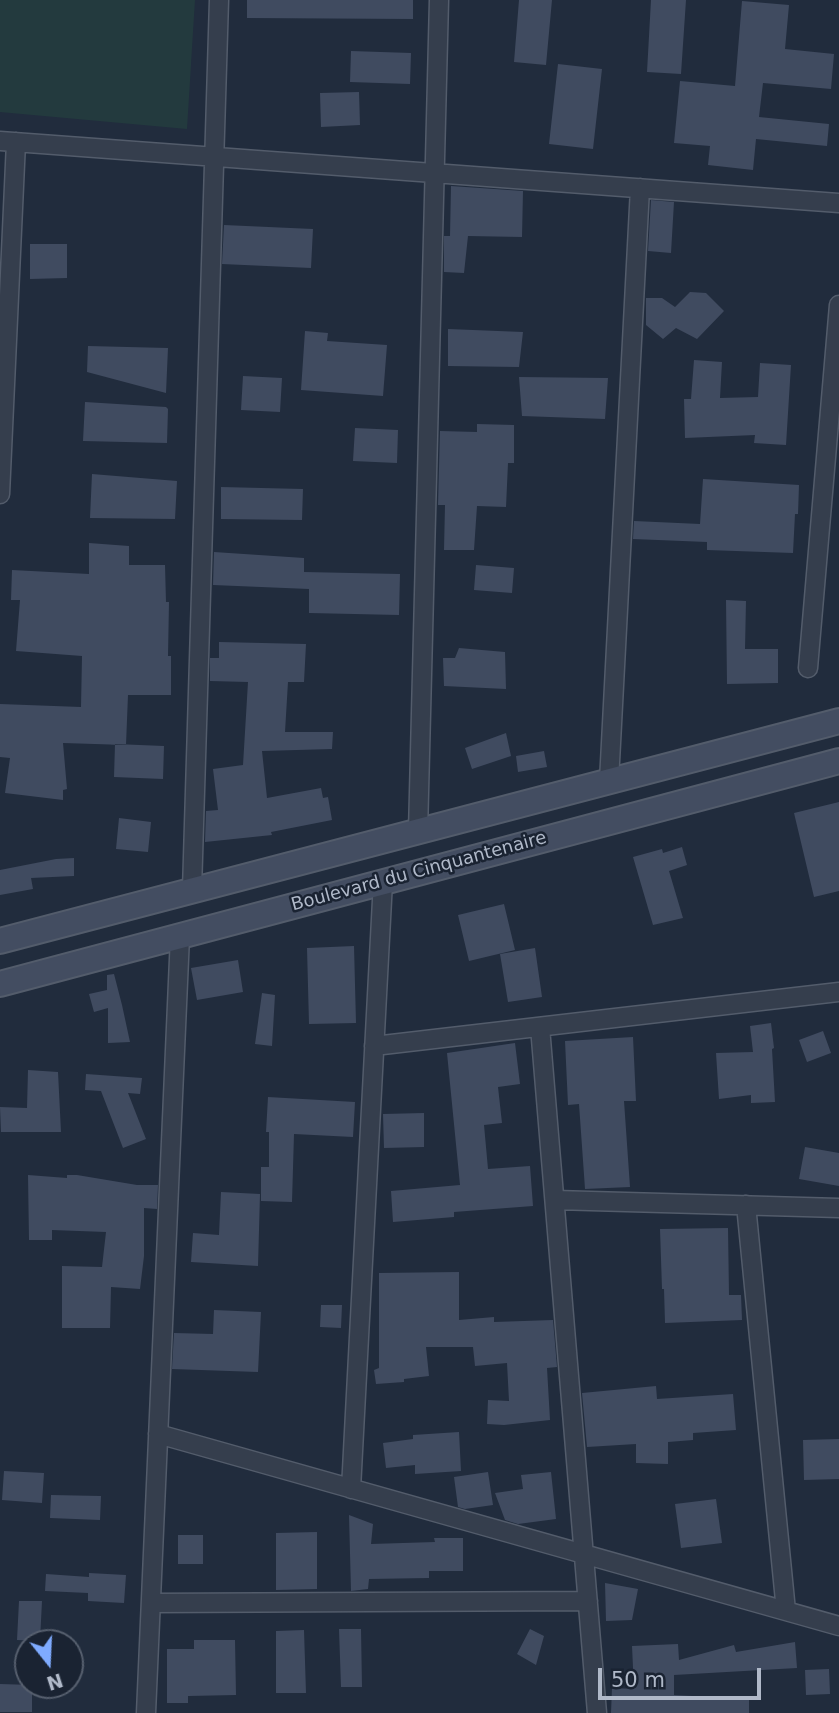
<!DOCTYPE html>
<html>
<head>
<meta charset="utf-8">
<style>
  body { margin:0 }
  #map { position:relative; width:839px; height:1713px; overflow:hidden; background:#212c3d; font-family:"DejaVu Sans",sans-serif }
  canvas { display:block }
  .north { position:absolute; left:14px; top:1629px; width:70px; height:70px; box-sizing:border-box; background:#1a2332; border:2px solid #565f6e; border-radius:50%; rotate:162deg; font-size:19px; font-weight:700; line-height:28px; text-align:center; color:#b0b9c9 }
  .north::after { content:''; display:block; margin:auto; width:24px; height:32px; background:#7fabff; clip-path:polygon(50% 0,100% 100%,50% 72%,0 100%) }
  .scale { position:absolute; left:598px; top:1668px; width:163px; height:32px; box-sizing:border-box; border:4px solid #b0b9c9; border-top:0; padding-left:9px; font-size:21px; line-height:24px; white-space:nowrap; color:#b0b9c9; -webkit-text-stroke:5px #1a2332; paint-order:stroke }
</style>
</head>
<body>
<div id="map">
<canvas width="839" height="1713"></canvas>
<div class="north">N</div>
<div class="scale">50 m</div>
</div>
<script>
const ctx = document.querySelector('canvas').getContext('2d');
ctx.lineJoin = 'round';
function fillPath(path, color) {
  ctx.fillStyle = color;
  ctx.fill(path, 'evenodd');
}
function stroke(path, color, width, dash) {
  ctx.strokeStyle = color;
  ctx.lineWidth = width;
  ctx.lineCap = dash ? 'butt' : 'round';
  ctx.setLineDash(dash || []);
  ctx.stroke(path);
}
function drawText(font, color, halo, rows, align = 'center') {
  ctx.font = font + ' "DejaVu Sans",sans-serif';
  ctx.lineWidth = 5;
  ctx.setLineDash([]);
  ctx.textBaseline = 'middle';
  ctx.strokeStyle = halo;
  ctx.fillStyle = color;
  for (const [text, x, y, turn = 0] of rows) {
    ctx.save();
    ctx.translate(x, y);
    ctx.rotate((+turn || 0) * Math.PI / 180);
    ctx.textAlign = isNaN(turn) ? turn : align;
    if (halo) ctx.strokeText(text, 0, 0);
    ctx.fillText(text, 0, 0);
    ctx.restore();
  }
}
fillPath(new Path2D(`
  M0,0H195L187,129L0,112Z`), '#233a3e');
fillPath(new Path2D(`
  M247,0H413V19L247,18Z
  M519,0H552L546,65L514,62Z
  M651,0H686L681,74L647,72Z
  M742,1L789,5L785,49L834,54L831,89L763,83L759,117L829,124L827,146L756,139L753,170L708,165L710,146L674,143L680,81L735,86Z
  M351,51L411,53L410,84L350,82Z
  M558,64L602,69L593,149L549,144Z
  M359,92L360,125L321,127L320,93Z
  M451,186L523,191L522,237L468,236L464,273L444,272V236H450Z
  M651,200L674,202L671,253L648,251Z
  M224,225L313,229L311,268L222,264Z
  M30,244H67V278L30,279Z
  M690,292L706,293L724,311L697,339L676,328L663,339L646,325V298H662L675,307Z
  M448,329L523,332L519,367L448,366Z
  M305,331L328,333L327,341L387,345L383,396L301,390Z
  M88,346L168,348L166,393L87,372Z
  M694,360L722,362L720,398L758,397L760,363L791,365L786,445L754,443L755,435L685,438L684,399H691Z
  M243,376L282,378L280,412L241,410Z
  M519,377L608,378L605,419L522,416Z
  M85,402L166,407L168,409L167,443L83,441Z
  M477,424L514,425V463H508L506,507L477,506L474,550H444L445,505H438L440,431L477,432Z
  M355,428L398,430L397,463L353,461Z
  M92,474L177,481L175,519L90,518Z
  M703,479L799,485L798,514H795L793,553L707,550V542L633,539L634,521L700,524Z
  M221,487L303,489L302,520L221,519Z
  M89,543L129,546V565H165L166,602H169L168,656H171V695H128L126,745L63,743L67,789L63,790V800L5,793L10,758L0,757V704L81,707L82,656L16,651L20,600H11L12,570L89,574Z
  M214,552L304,558V572L400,574L399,615L309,613V589L213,585Z
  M476,565L514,568L512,593L474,590Z
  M726,600L746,601L745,649H778V683L727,684Z
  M219,642L306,644L304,682H288L285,732H333L332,749L262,751L267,798L321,788L323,798L328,797L332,820L271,832L272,835L205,842L206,811L218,810L213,769L243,765L248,682L210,681V658H219Z
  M459,648L505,652L506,689L444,686L443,658H455Z
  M506,733L511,756L472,769L465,748Z
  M115,744L164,746L163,779L114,777Z
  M544,751L547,767L518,772L516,756Z
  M839,802V891L814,897L794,813Z
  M119,818L151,822L148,852L116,849Z
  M682,847L687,865L669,871L683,918L653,925L633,857L662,849L663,853Z
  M74,858V876L31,878L33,889L0,895V870L56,859Z
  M504,904L515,950L469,961L458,915Z
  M354,946L356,1023L309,1024L307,948Z
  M535,948L542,997L508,1002L500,954Z
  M238,960L243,992L197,1000L191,968Z
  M114,974L122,1005L130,1042L108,1043V1008L94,1012L89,994L107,990V975Z
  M262,993L275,995L272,1046L255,1044Z
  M771,1023L774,1048L772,1049L775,1102L751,1103V1095L719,1099L716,1053L753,1052L750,1026Z
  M823,1031L831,1053L807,1062L799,1040Z
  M633,1037L636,1101H624L630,1187L585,1189L579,1104L568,1105L565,1041Z
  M515,1043L520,1084L498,1087L502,1123L484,1125L488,1169L530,1166L533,1206L454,1212V1217L393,1222L391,1191L460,1185L447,1053Z
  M28,1070L58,1072L61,1132H1L0,1107L27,1108Z
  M86,1074L142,1078L140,1094L128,1093L146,1139L123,1148L101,1091L85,1090Z
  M268,1097L355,1102L353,1137L294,1134L292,1202L261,1201V1167H269V1132H266Z
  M424,1113V1147L384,1148L383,1114Z
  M805,1147L839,1153V1186L799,1179Z
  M28,1175L67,1178V1175H77L137,1185H158L157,1209L144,1208V1256L140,1289L111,1287L110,1328H62V1266L102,1267L106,1232L52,1230V1240H29Z
  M221,1192L260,1194L258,1266L191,1262L193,1233L219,1235Z
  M728,1228L729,1295H741L742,1320L665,1323L664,1289H662L660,1229Z
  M459,1272V1320L494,1317V1322L553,1320L557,1367L547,1368L550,1420L504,1425L487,1424L488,1400L509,1401L507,1363L475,1366L473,1347H426L429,1376L404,1379V1382L376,1384L374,1370L379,1368V1273Z
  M321,1305H342L341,1328L320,1327Z
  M214,1310L261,1312L258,1372L172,1369L174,1333L213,1334Z
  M656,1386L657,1399L733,1394L736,1430L693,1433V1440L668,1442V1464L636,1463V1444L587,1447L582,1393Z
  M459,1432L461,1471L415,1474V1465L386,1468L383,1443L413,1439V1435Z
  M839,1439V1479L804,1480L803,1440Z
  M4,1471L44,1473L42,1503L2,1500Z
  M488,1472L493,1505L465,1509L458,1507L454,1477Z
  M551,1472L556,1519L518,1524L505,1520L495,1493L523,1489L521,1475Z
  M51,1495L101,1496L100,1520L50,1518Z
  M716,1499L722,1543L681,1548L675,1504Z
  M349,1515L373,1524L371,1544L435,1542L434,1538H463V1571H429V1578L369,1579L368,1589L351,1591Z
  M317,1532V1589L276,1590V1533Z
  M178,1535H203V1564H178Z
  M89,1573L126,1575L124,1603L88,1601V1593L45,1591L46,1574L89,1577Z
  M605,1583L638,1589L632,1620L606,1621Z
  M19,1601H42L40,1641L17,1640Z
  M339,1629H361L362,1687H341Z
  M530,1629L544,1636L536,1665L517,1654Z
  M304,1630L306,1693H276V1631Z
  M194,1640H235L236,1695L188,1696V1703H167V1649H194Z
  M795,1642L797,1668L674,1675V1695L749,1699V1713H611L612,1688L634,1689L632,1646L678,1644L679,1660L734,1645L736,1652Z
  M829,1669L830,1694L806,1695L805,1670Z
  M0,1684L32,1685V1712H0Z`), '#404b60');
const street = new Path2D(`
  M0,141L839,203
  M0,494L16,142
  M808,668L839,305
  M609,781L640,188
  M418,832L439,0
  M192,890L219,0
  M540,1027L597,1713
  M374,1046L839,992
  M555,1200L839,1208
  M746,1205L786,1611
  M158,1434L839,1626
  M351,1489L383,881
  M151,1603L588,1601
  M146,1713L180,936`);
const secondary = new Path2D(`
  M0,941L839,721
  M0,984L839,761`);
stroke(street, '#535c6b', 21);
stroke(secondary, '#535c6b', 28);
stroke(street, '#353e4d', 18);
stroke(secondary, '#434d61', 24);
drawText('18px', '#b0b9c9', '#1a2332', [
  ["Boulevard du Cinquantenaire",419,872,-15]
]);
</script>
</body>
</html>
